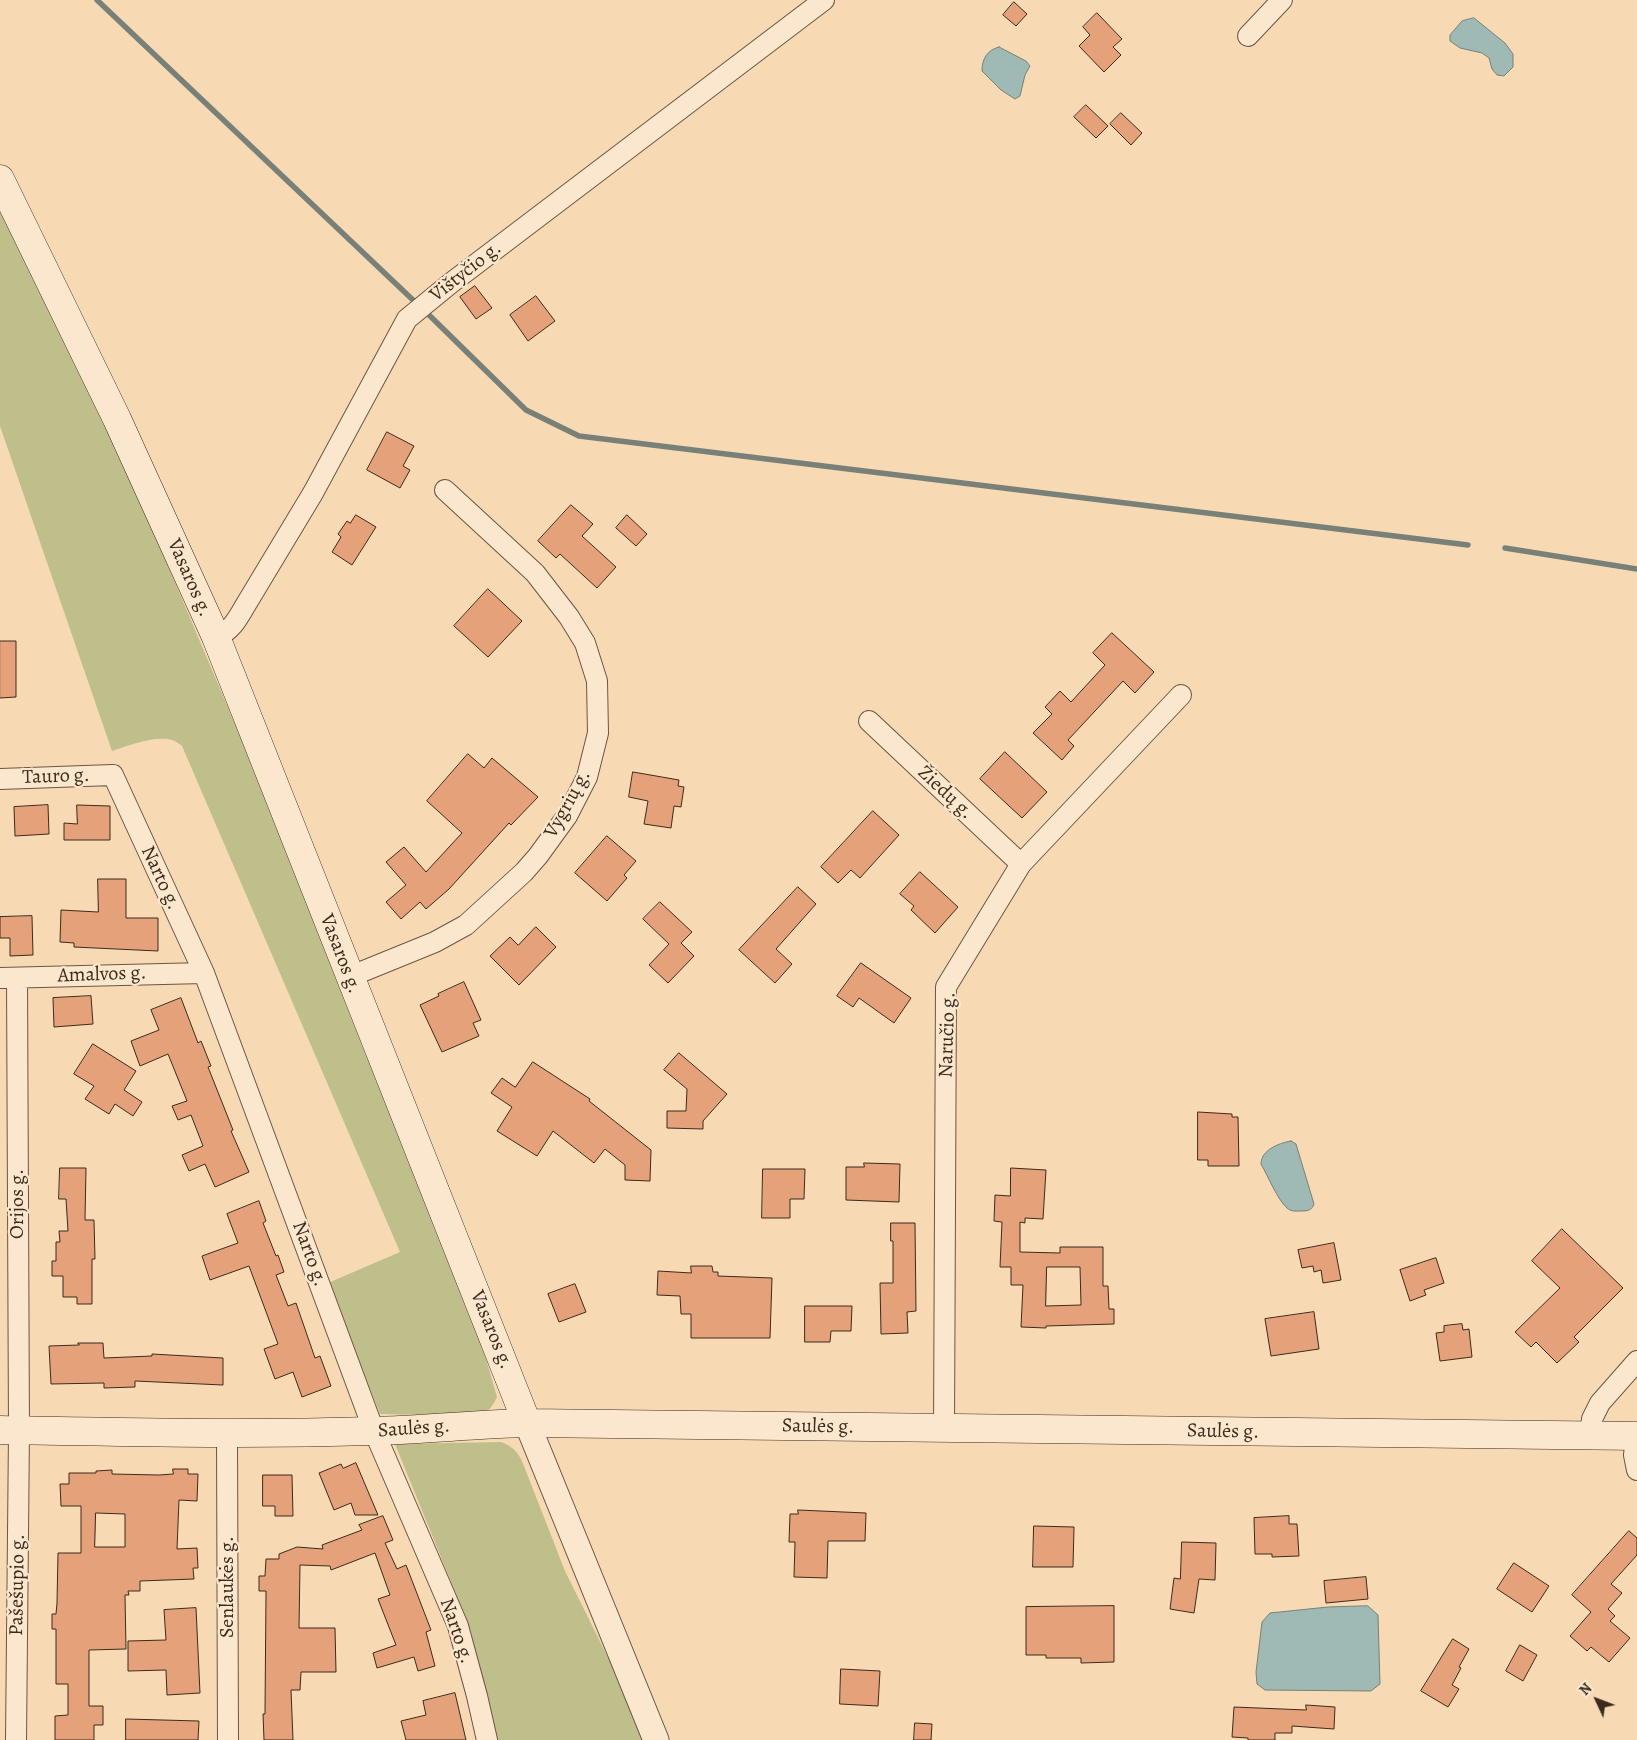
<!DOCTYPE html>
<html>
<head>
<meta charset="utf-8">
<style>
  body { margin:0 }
  #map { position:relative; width:1637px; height:1740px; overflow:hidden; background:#f7dab4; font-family:Alegreya,serif }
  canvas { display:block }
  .north { position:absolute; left:1572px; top:1675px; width:50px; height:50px; -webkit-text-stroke:4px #fae7ce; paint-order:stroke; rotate:313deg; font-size:14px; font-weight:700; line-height:20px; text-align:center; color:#3d2a1c }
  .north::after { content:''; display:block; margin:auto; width:18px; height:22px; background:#3d2a1c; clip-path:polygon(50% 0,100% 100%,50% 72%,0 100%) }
</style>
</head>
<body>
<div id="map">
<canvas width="1637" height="1740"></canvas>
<div class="north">N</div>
</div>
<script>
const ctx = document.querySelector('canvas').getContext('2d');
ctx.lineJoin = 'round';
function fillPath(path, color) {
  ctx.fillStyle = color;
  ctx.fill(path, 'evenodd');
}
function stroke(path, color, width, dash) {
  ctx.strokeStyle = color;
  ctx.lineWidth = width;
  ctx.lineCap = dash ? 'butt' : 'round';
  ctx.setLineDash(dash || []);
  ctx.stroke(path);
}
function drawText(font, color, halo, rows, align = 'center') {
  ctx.font = font + ' Alegreya,serif';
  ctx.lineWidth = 4.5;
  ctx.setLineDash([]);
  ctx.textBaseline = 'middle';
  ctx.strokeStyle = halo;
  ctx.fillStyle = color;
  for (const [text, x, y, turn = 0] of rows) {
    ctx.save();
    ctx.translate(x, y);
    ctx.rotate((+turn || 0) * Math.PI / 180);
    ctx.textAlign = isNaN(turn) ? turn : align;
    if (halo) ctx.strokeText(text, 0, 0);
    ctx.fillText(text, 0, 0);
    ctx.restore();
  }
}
fillPath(new Path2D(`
  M0,208L47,301L154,533L257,776L355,1028L477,1328L497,1397C492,1408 488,1412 477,1416L380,1414L328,1283L400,1252L182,746C179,744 176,741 172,740C155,735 128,746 112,751L0,426Z
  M501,1442C512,1446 517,1451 522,1461L565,1571L627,1696L644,1740H495L471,1631L395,1444Z`), '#bebf8b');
const water = new Path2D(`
  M1474,18L1505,43L1513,54V67L1504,76L1497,75L1492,69L1489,58L1482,53L1460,48L1450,41V35L1462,21Z
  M999,47L1026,61L1030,66L1025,75L1020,96L1015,99L1001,90L982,71C982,59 987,50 999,47Z
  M1291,1141L1296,1144L1314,1204C1312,1210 1308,1211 1302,1211C1297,1211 1291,1212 1287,1208C1277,1199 1268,1176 1261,1164C1261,1150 1279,1143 1291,1141Z
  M1368,1606L1378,1615L1380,1684L1371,1691L1265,1690L1257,1684L1256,1672L1262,1622L1270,1613L1328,1607Z`);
fillPath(water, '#9fb9b5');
stroke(water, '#788078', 1);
stroke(new Path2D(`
  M97,0L413,300
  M428,314L526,410L579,436L1468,545
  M1505,548L1637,569`), '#788078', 5.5);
const building = new Path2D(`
  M1014,2L1027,14L1016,26L1003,15Z
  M1097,13L1122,39L1113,47L1121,55L1104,72L1079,46L1090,35L1083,27Z
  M1086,105L1108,126L1096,138L1074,117Z
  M1121,113L1142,133L1131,145L1110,124Z
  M475,286L492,308L476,319L460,297Z
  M536,296L555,321L528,341L510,315Z
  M387,432L414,446L403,466L410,470L400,488L367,470Z
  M571,505L593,524L582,536L616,567L597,588L560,554L556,558L538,541Z
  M356,515L376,527L352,565L332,552L341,537L338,534L347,521L350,523Z
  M627,515L647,534L636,546L616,528Z
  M488,589L522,621L488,657L454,626Z
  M1112,633L1154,672L1135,693L1123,681L1068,740L1074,746L1062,760L1033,733L1052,714L1045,707L1060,691L1071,702L1105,665L1093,653Z
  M0,641H16V697L0,698Z
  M1005,752L1047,792L1022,818L980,779Z
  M468,754L484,768L492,758L538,797L511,825L509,823L449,889L426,909L420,902L401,919L386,902L406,885L386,862L404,847L426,872L462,833L427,801Z
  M633,772L679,780L678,786L684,787L681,807L674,806L671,828L644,824L648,801L629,797Z
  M48,805L49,834L15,836L14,807Z
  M77,805L110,806V840H64V823L77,824Z
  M873,811L899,835L860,878L851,870L838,883L821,867Z
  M607,836L636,861L624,875L627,878L607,901L575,873Z
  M920,872L958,907L935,933L911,910L914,906L900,894Z
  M98,879H126V918H158V951L74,947V943L60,942L61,910L98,912Z
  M798,887L816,904L776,949L792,964L775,983L739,950Z
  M660,902L692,932L681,943L694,956L668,983L649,965L669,944L643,919Z
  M32,916L33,955L10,956V938H0V917Z
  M536,927L556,947L519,985L490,956L510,937L518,945Z
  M861,963L911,998L894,1023L859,998L853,1007L837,996Z
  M464,982L481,1020L473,1023L479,1036L442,1052L420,1005L439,996L438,994Z
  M91,996L93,1024L54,1027L53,998Z
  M181,998L198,1043L201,1041L211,1066L208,1067L233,1130L231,1131L249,1172L215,1187L205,1164L189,1171L182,1155L203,1146L191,1115L178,1120L172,1106L187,1101L168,1054L140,1066L131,1041L159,1030L151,1010Z
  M93,1044L136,1071L124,1090L142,1102L133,1116L115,1104L109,1114L85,1099L94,1086L74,1074Z
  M679,1053L727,1094L703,1121V1129L667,1128V1111H686L687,1089L664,1070Z
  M533,1062L590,1099L589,1101L651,1150L650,1181L625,1180V1165L605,1149L594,1163L553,1131L537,1156L497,1131L512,1107L491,1093L502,1078L515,1087Z
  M1198,1112L1232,1114V1117H1238L1239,1166H1208V1160H1198Z
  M864,1163L900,1164L899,1202L846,1200V1167H864Z
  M60,1168H86L85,1220H94L95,1259H92V1304H77V1297H63V1276H52V1261H56V1242H60L59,1231H68L66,1199H59Z
  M1011,1168L1046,1170L1043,1219L1025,1218V1223L1020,1222V1252L1060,1253V1247H1103V1286H1108L1109,1309H1114V1324L1046,1326V1328L1021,1327L1023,1285H1011V1267H1000L1002,1222L994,1221L995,1195L1010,1196ZM1047,1267H1080L1081,1305L1046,1306Z
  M763,1169H805L804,1199H790V1218H762Z
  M259,1201L266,1221L263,1223L276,1256L278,1255L284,1272L276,1275L288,1306L296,1303L315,1358L320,1356L331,1386L302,1397L293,1372L275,1379L264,1349L278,1344L249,1266L210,1280L202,1256L238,1243L227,1214Z
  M891,1223H915L916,1311L907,1312L908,1333L881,1334L880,1283H893V1241H891Z
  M1562,1229L1623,1288L1574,1337L1579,1342L1557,1363L1536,1342L1531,1347L1515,1332L1560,1288L1532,1261Z
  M1334,1243L1341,1280L1323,1283L1321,1270L1314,1272L1313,1266L1302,1268L1298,1250Z
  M1436,1258L1444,1283L1424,1290L1426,1295L1410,1301L1400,1270Z
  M691,1266H712L713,1272H718V1276L772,1278L770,1338H691V1314H681L680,1296L657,1295L658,1271L691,1273Z
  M575,1284L586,1312L559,1322L548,1294Z
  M805,1306H852L851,1331H831L830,1342H805Z
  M1314,1312L1319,1349L1271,1356L1265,1319Z
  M1462,1324L1463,1330L1469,1329L1472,1357L1440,1361L1436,1333L1444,1332V1326Z
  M78,1343H103L104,1358L152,1356V1354L223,1358V1385L135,1381V1387L104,1388V1383L51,1384L49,1346L79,1345Z
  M356,1463L378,1515H355L351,1503L334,1510L319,1473L341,1464L343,1468Z
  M173,1469H188V1474H198L197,1501L179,1500L177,1549L197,1548L198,1568H193L194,1579L140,1581V1591H128L129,1595H125L126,1649L89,1650V1706H103V1725H94V1740H55V1716L68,1715V1684H56V1629H52V1614H56L57,1603L58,1553H81V1506H61L60,1484H69V1473H96V1471L112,1470V1474L159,1475L173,1474ZM96,1513L125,1514V1547H95Z
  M263,1475H292L293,1516H275V1506H263Z
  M798,1510L866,1513L865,1541H828L827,1578L794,1577L795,1542H789L790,1514H798Z
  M383,1516L393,1540L385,1543L397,1569L406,1565L431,1630L426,1632L435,1666L418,1671L414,1657L377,1668L373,1653L396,1645L378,1599L390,1595L375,1553L331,1570L330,1566L300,1565L299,1628H335L336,1672H301L300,1690H291L293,1740H264L263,1714H265L266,1591H259V1576H265L266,1559H279V1554L297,1547L323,1549L322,1545L362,1530L359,1525Z
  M1289,1516V1524H1297L1299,1556L1272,1557V1554H1255L1254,1518Z
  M1034,1526L1074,1527L1073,1567H1033Z
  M1629,1531L1637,1538V1555L1611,1584L1622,1593L1608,1609L1615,1616L1610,1621L1630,1638L1609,1662L1591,1647L1587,1651L1570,1636L1591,1612L1572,1595Z
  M1182,1542L1216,1543L1215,1580L1199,1579L1194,1613L1170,1609L1174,1578L1180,1579Z
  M1514,1563L1549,1586L1532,1612L1497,1589Z
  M1366,1577L1368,1599L1326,1603L1324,1581Z
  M1114,1606V1662L1081,1663V1658H1046V1655H1026V1607Z
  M196,1608L200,1693L167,1695L166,1670L128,1671V1641L166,1640L164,1610Z
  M1453,1639L1469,1649L1459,1667L1461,1668L1452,1685L1459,1689L1448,1707L1421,1691Z
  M1520,1645L1537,1655L1523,1681L1506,1671Z
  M841,1669L880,1671L878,1706L840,1704Z
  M455,1693L466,1740H406L401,1721L426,1715L423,1701Z
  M1306,1705L1335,1707L1334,1729L1292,1726V1733H1275V1740H1248V1738L1232,1737L1234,1707L1306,1710Z
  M126,1719L199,1721L198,1740H126Z
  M915,1723L932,1724L931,1740H914Z`);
fillPath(building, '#e4a17a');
stroke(building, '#3d2a1c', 1);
const minor = new Path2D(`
  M1248,36L1282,0
  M216,637C231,631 237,620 245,606L313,493L407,319L451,283L824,0
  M869,721L1021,864
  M0,779L113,775L204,973L374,1431L458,1626L477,1696L487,1740
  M349,977L435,942L466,925L524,872L538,856L567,816L587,777L598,733L597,681L585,643L569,617L535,573L445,490
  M0,978L204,973
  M944,1428L946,987L1021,864L1181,695
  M227,1434L228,1740
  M1590,1435L1592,1419L1600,1403L1637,1361
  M1636,1436L1634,1455L1637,1470
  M16,1740L19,1431L17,978`);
const tertiary = new Path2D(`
  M527,1423L656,1740`);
const secondary = new Path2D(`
  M0,179L117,419L216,637L527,1423
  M0,1430C124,1432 248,1435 372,1431C424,1430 476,1424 527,1423L1637,1436`);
stroke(minor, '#6c5642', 22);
stroke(tertiary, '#6c5642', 27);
stroke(secondary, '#3d2a1c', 29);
stroke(minor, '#fae7ce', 20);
stroke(tertiary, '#fae7ce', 25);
stroke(secondary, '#fae7ce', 28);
drawText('20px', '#3d2a1c', '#fae7ce', [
  ["Vištyčio g.",466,272,-38],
  ["Vasaros g.",189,578,66],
  ["Tauro g.",56,777,-2],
  ["Žiedų g.",945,793,43],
  ["Vygrių g.",568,804,-61],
  ["Narto g.",160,878,65],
  ["Vasaros g.",340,954,69],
  ["Amalvos g.",102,975,-2],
  ["Naručio g.",948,1035,-88],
  ["Orijos g.",18,1204,-90],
  ["Narto g.",309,1254,70],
  ["Vasaros g.",491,1330,68],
  ["Saulės g.",818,1427,1],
  ["Saulės g.",414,1429,-4],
  ["Saulės g.",1223,1432,1],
  ["Pašešupio g.",18,1585,-89],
  ["Senlaukės g.",228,1587,-90],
  ["Narto g.",456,1631,71]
]);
</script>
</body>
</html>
